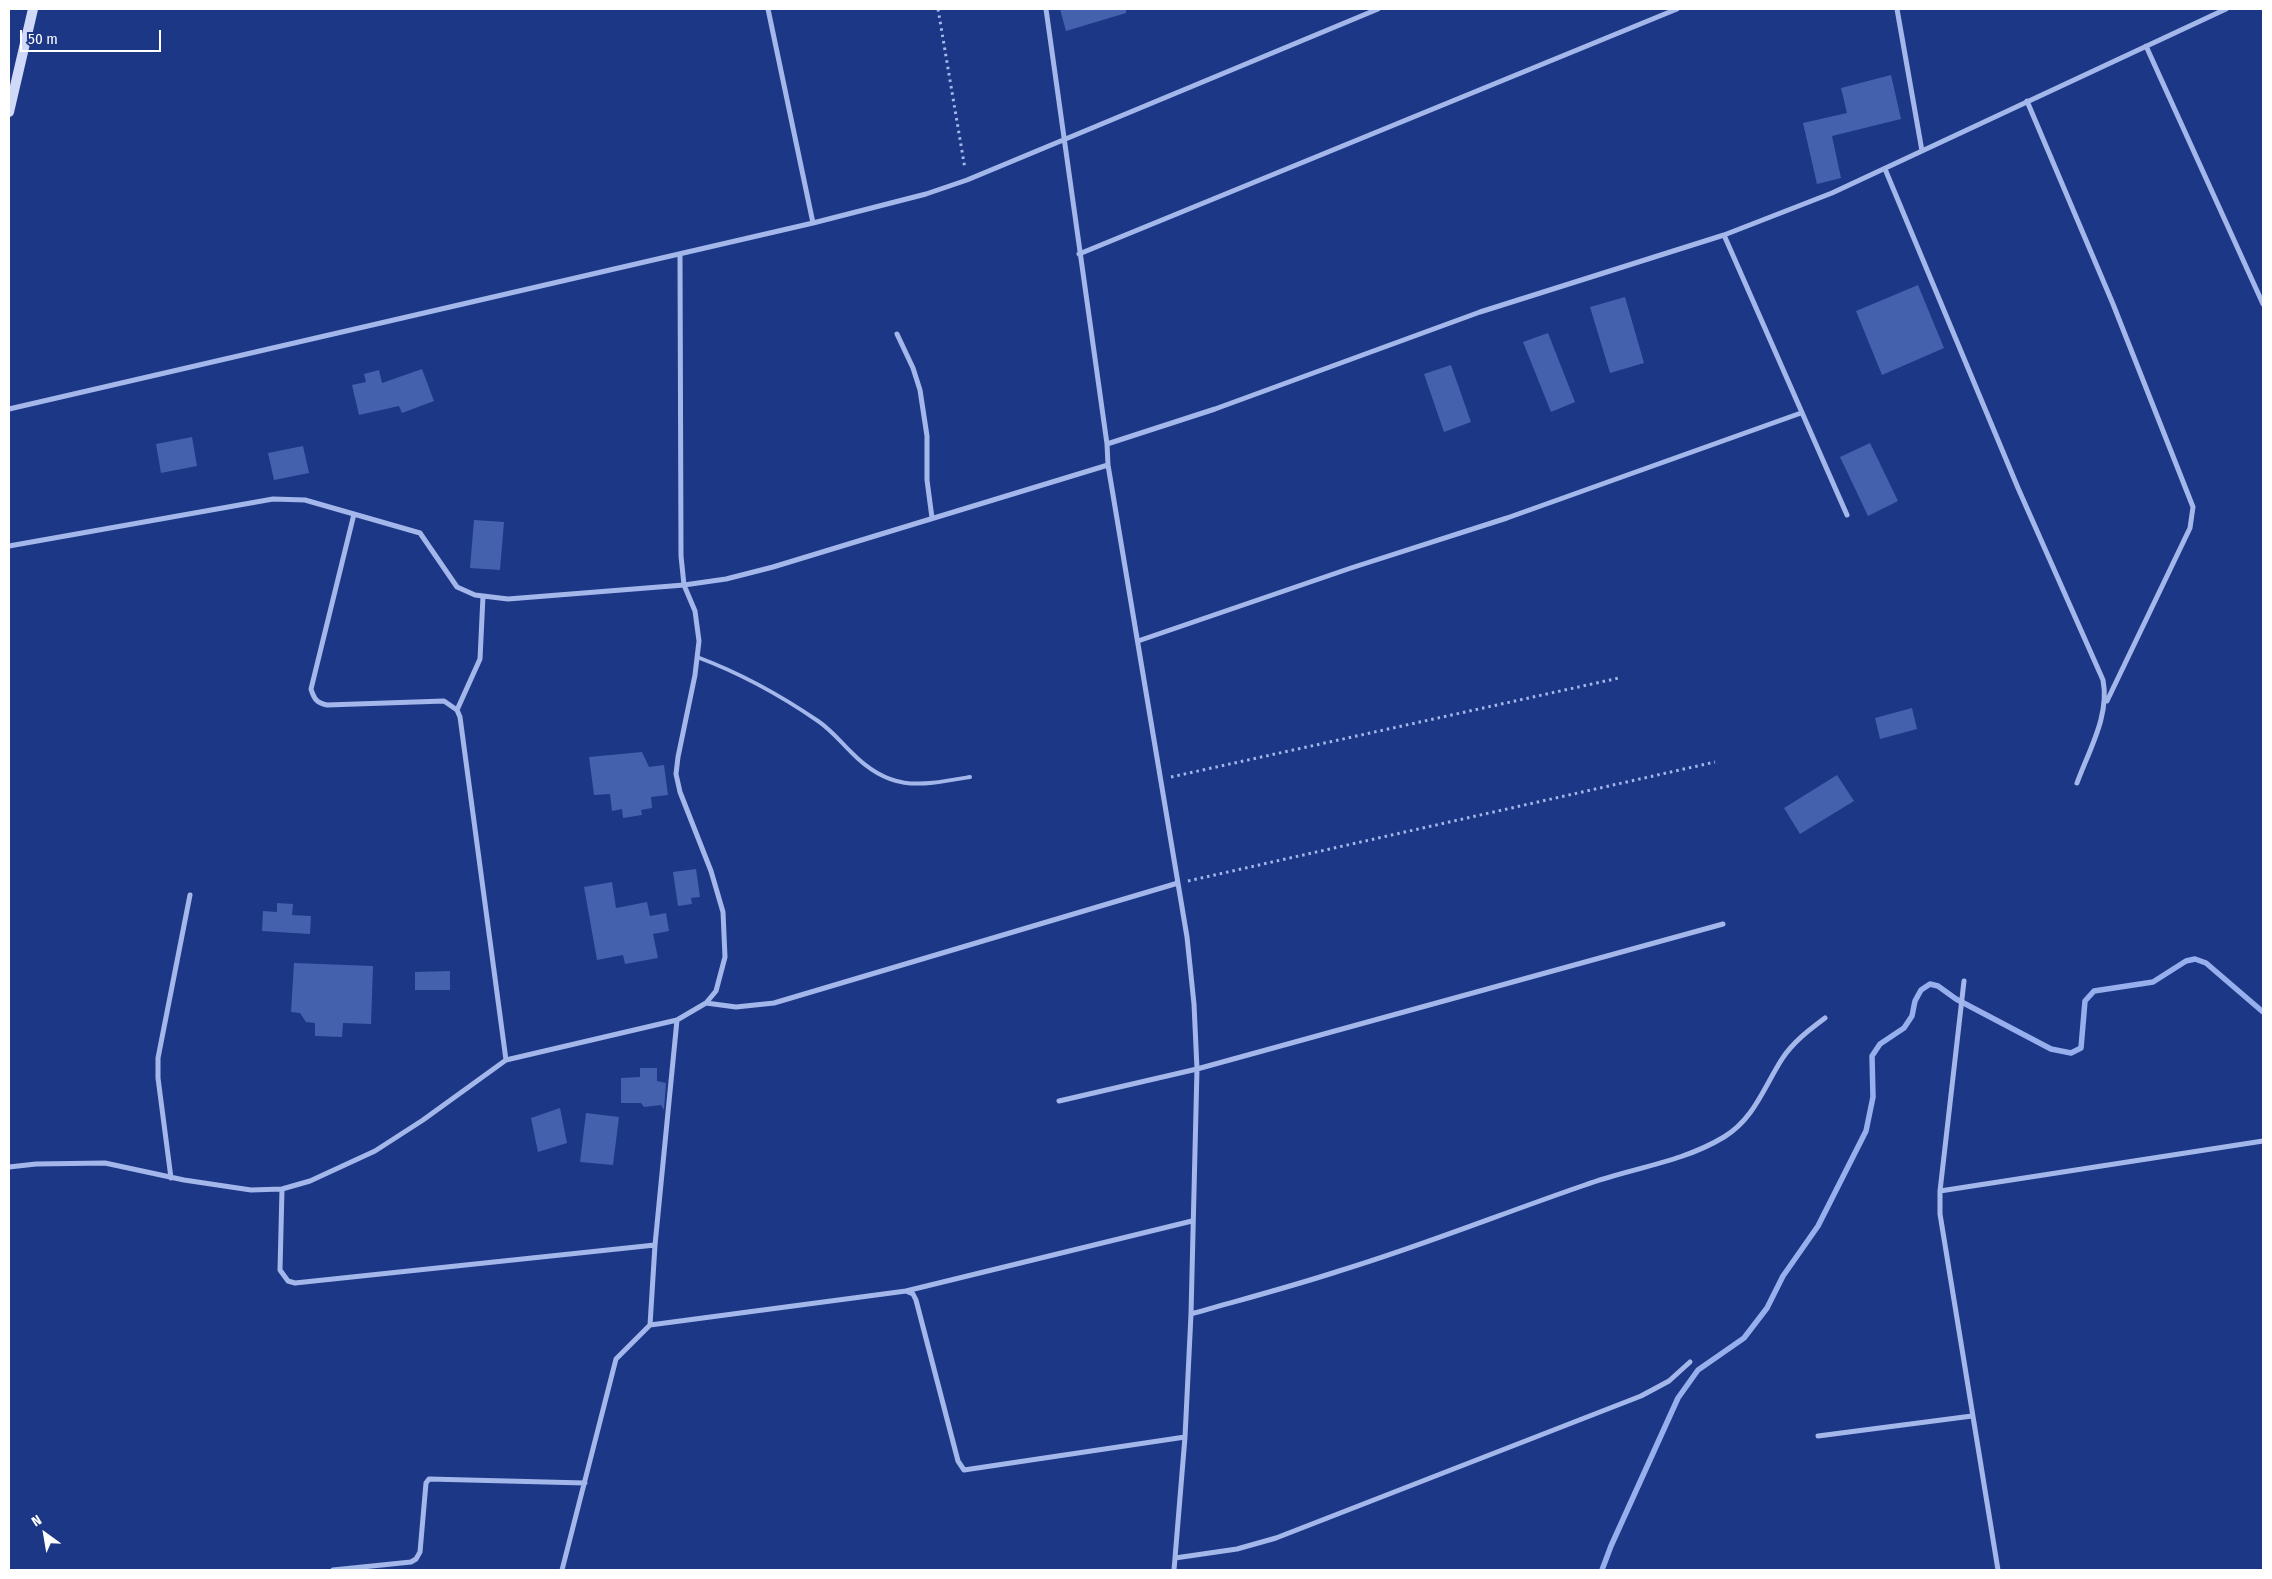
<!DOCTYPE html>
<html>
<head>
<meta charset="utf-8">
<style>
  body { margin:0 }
  #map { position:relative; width:2272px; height:1579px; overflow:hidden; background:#1c3785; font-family:"Fira Sans Condensed",sans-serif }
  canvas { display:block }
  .frame { position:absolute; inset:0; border:10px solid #fff; pointer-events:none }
  .north { position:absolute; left:20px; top:1509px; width:50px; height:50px; -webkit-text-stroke:4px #1c3785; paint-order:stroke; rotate:328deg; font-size:14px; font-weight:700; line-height:20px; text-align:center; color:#fff }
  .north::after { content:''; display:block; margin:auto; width:18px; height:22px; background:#fff; clip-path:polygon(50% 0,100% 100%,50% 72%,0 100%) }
  .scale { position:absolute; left:20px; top:30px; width:141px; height:22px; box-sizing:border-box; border:2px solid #fff; border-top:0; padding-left:6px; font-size:15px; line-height:18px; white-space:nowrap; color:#fff; -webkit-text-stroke:4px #1c3785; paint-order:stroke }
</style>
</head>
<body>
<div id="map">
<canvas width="2272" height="1579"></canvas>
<div class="frame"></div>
<div class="north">N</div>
<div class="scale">50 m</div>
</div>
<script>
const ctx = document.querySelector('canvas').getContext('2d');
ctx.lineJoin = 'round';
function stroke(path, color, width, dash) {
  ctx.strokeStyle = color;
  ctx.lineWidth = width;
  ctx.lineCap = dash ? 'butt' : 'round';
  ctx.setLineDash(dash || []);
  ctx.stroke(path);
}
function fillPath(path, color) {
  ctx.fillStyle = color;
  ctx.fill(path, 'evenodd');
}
stroke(new Path2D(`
  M1602,1570L1611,1546L1678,1398L1698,1370L1744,1338L1767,1308L1783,1276L1818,1226L1866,1131L1873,1097L1872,1056L1880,1044L1904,1028L1912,1016L1915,1001L1921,990L1930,984L1938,986L1956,999L2051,1049L2071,1053L2081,1048L2085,1001L2094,991L2153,982L2186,961L2195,959L2206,963L2263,1012`), '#97afed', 5.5);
fillPath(new Path2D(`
  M1060,9H1126V13L1066,31Z
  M1891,75L1901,119L1832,136L1841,178L1817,184L1803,123L1847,113L1841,88Z
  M1918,285L1944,348L1882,375L1856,311Z
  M1625,297L1644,363L1610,373L1590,307Z
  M1548,333L1575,402L1551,412L1523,342Z
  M1451,365L1471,422L1444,432L1424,374Z
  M422,369L434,401L402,413L399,406L359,415L352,385L366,382L364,374L379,370L382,383Z
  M192,437L197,466L161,473L156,444Z
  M1870,443L1898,501L1868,516L1840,457Z
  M303,446L309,473L274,480L268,453Z
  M474,520L504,522L500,570L470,568Z
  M1912,708L1917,729L1880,739L1875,718Z
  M642,752L649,767L664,765L668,795L651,797L652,808L641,810L642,815L623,818L622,809L612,811L610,794L594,795L589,757Z
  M1837,775L1854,801L1800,834L1784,808Z
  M696,869L700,897L691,898L692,904L678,906L673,872Z
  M612,882L616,908L647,902L650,916L666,913L669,931L653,934L658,958L625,964L623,955L597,960L584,887Z
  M277,903L293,904L292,915L311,916L310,934L262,931L263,911L277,912Z
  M294,963L373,966L371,1024L343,1023L342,1037L315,1036V1023L306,1022L300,1013L291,1012Z
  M450,971V990H415V972Z
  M640,1068H657V1081L666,1083L664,1110L661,1105L644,1107L641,1103H621V1078L640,1077Z
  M560,1108L567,1143L538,1152L531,1118Z
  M586,1113L619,1117L613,1165L580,1162Z`), '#4461ae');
stroke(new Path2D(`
  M938,9L965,169
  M1171,777L1619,678
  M1188,881L1715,762`), '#a4b7eb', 3, [2.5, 4]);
stroke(new Path2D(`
  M697,657C740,673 780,695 818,721C830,729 840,741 851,752C890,792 918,786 970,777`), '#a4b7eb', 4);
stroke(new Path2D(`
  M768,9L813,223
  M1046,9L1107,444L1108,465L1187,937L1194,1004L1197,1069L1191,1314L1185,1437L1174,1570
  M1897,9L1922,151
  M2146,46L2263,304
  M2027,101L2113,304L2193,507L2190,528L2107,701
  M1885,169L2018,488L2103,680C2110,715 2089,750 2077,783
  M1724,235L1847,515
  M1079,254L1677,9
  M897,334L913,368L920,390L927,436V480L932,518
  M9,409L813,223L926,194L967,180L1378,9
  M1107,444L1215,409L1480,312L1724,235L1832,193L2226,9
  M354,514L311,689C314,699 317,703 327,705L444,701L457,710L460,717L506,1060
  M9,546L273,499L305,500L420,533L457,587L475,595L508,599L684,585L726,579L773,567L1108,465
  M1138,641L1351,568L1507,518L1801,413
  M457,710L480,659L483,596
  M1964,981L1940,1191V1214L1998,1570
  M706,1003L736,1007L774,1003L1178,883
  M1059,1101L1197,1069L1723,924
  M9,1167L36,1164L105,1163L184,1180L251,1190L282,1189L310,1181L375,1151L423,1120L506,1060L677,1020L706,1003L716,991L725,957L723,912L711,871L680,792L676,774L678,757L695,675L699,641L695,611L684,585L681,556L680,254
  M171,1178L158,1078V1058L190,895
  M282,1189L280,1270L288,1281L295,1283L655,1245
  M1940,1191L2263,1141
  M906,1291L1192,1221
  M1191,1314C1240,1300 1290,1287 1339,1271C1422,1246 1503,1213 1585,1185C1631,1168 1681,1163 1724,1137C1754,1119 1764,1087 1782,1059C1793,1042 1809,1030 1825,1018
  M650,1325L906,1291L913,1294L916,1300L958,1461L964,1470L1185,1437
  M1818,1436L1972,1416
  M1175,1558L1237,1549L1276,1538L1641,1396L1669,1381L1690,1362
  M333,1570L411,1562L416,1559L420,1552L426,1483L429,1479L585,1483
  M562,1570L616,1359L650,1325L655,1245L677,1020`), '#a4b7eb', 5);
stroke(new Path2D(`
  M9,112L33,9`), '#d0daf8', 10);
</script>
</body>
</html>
